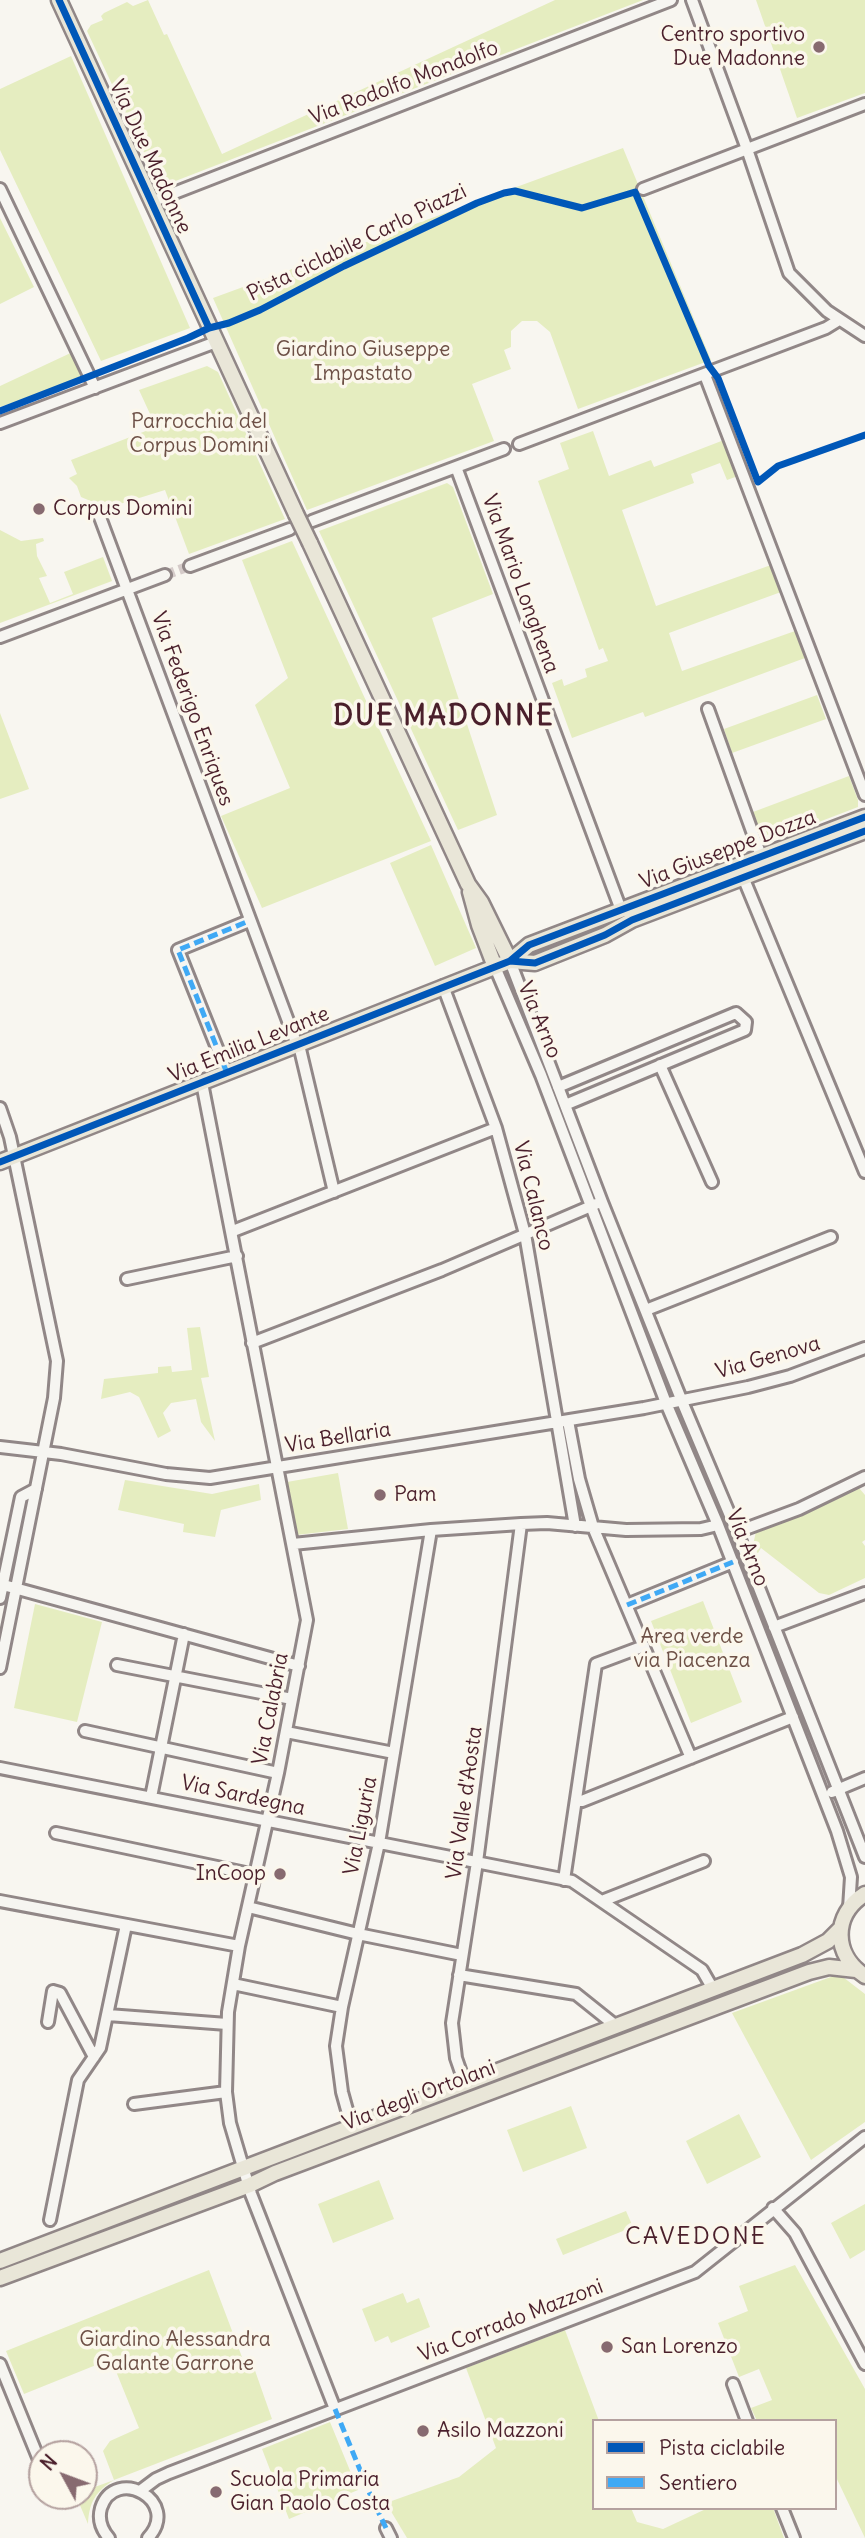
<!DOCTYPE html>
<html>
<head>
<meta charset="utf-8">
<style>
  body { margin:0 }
  #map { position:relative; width:865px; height:2538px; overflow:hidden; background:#f8f6f0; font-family:Delius,sans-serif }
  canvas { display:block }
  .legend { position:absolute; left:592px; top:2419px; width:245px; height:91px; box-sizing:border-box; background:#fbf7ec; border:2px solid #b4a19f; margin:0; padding:9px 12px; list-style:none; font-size:21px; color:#4a1f2b }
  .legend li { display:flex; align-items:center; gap:14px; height:35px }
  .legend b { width:35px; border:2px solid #b4a19f }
  .north { position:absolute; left:28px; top:2440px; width:70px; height:70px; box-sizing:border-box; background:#fbf7ec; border:2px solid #b4a19f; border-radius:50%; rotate:311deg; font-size:19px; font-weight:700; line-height:28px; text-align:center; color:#4a1f2b }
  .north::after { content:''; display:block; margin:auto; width:24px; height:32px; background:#876a70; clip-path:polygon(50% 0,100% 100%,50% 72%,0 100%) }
</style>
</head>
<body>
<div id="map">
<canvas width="865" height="2538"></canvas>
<ul class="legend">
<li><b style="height:9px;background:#0057b8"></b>Pista ciclabile</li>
<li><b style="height:9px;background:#3fa9f5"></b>Sentiero</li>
</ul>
<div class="north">N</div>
</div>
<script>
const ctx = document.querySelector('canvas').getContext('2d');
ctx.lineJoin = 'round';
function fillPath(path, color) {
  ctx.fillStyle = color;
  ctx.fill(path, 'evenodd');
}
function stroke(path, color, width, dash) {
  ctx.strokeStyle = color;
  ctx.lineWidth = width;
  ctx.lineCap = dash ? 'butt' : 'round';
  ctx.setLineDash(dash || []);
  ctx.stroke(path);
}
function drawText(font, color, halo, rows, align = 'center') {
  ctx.font = font + ' Delius,sans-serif';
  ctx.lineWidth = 7;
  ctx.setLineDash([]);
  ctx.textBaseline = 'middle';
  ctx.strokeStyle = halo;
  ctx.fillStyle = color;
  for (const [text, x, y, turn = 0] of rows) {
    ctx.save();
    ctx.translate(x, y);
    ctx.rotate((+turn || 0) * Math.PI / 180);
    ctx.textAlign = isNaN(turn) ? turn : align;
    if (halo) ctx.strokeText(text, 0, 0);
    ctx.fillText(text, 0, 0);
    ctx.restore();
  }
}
fillPath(new Path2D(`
  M148,0L164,35L167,34L222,154L555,0H643L160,187L87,31L91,25L103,20L101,16L104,13L127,2L133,6Z
  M756,0H865V93L797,118Z
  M71,56L190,328L101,361L0,150V89Z
  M623,148L711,360L578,409L550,332L537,321H522L511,331V347L504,350L511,369L472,384L494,441L307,510L213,298Z
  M0,218L34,287L0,304Z
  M77,350L90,377L0,407V386Z
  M207,366L218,372L285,519L189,554L165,490L107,508L81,497L77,486L69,478L77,474L71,460L156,427L139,390Z
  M593,431L609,476L651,460L654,467L724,440L738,476L727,480L720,463L691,474L694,483L622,510L656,606L771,565L781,592L669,633L682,671L795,631L805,658L645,717L643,712L572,738L552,683L562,679L564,686L587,677L585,669L608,661L603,648L599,650L538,481L569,469L560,443Z
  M447,483L453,487L493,594L432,618L497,815L458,830L319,531Z
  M0,530L21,541L43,538L44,541L36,544L37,556L47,576L39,578L50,603L73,594L64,572L103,557L112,581L0,623Z
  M292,541L431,841L262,908L221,816L290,788L255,705L288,678L242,560Z
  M817,695L826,719L732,753L724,729Z
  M0,713L29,789L0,799Z
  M849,776L858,800V807L764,843L753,812Z
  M431,845L476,948L435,966L390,863Z
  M200,1327L209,1377L201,1378L215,1441L201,1422L196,1399L171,1403L163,1413L171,1431L158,1438L139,1397L130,1392L101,1399L104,1379L158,1373V1367L171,1366L172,1372L192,1370L187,1328Z
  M338,1473L348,1529L296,1535L287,1482Z
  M125,1480L212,1494L259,1484L261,1500L221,1510L215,1537L183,1532L184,1524L118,1510Z
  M859,1488L865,1495V1540L862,1542L865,1546V1578L829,1595L819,1593L761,1548L755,1558L758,1547L753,1545L757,1527C798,1518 822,1506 859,1488Z
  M703,1601L742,1702L691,1723L651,1621Z
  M35,1604L102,1622L77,1722L14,1708Z
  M839,1974L865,1994V2122L811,2160L732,2013Z
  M571,2106L587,2148L523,2172L507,2130Z
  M739,2114L761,2157L707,2184L686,2141Z
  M379,2180L394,2219L333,2243L318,2204Z
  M865,2204V2250L850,2259L831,2223Z
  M626,2211L633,2227L563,2255L556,2239Z
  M795,2265L865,2389V2538L835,2475V2421H757L751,2408L772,2400L759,2369L739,2377L718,2323L748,2311L739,2286Z
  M209,2270L245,2365L252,2362L272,2419L114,2480C96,2491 89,2502 88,2524L76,2496H84V2491L114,2480L103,2451L110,2441L139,2428L111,2359L24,2394L6,2351Z
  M403,2293L407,2303L419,2298L430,2327L391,2343L388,2336L375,2342L362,2309Z
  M565,2330L599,2421H594V2508H631L637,2522L663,2529L708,2508H773L784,2538H407L386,2503L459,2477L496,2448L466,2368Z
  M330,2422L358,2490L289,2519L262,2449Z`), '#e5edc0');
stroke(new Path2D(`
  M165,575L190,566`), '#d5cbc9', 10, [10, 5]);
const minor = new Path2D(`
  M692,0L747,149L789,273L827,311L865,336
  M0,189L95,388
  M643,189L865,104
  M151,202L671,0
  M705,375L865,795
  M0,423L216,342
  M519,444L826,328L839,320
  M456,467L621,910
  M98,512L297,1045
  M312,521L504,449
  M190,566L290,529
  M0,637L165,575
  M708,709L761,856
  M743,877L865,1172
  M510,961L602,1202L681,1399L737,1532L865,1857
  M495,967L541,1075L666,1403L718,1525L837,1831L851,1877L849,1908
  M443,986L496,1128L525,1234L575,1526
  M299,1045L334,1192
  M660,1065L712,1182
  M227,1073L178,950L249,921
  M202,1083L307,1620L278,1773L239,1946L228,2012L226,2092L230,2123L251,2194L335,2409
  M558,1087L736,1013L746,1022L745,1030L565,1105
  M0,1108L10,1137L57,1361L54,1398L0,1668
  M233,1231L496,1128
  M127,1279L237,1256
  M646,1310L831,1237
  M252,1343L442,1270L596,1204
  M568,1421L579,1479L593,1527L691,1758
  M0,1447L61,1454L166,1474L210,1478L644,1408L748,1387L790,1376L865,1348
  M737,1532L799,1509L865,1477
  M293,1544L431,1530L521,1524L547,1523L626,1530L701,1529L718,1525
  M0,1584L299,1666
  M0,1598L21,1497L36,1489
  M627,1605L733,1562
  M774,1627L865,1593
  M117,1665L292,1699
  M85,1731L278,1773
  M286,1732L394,1753
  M0,1768L572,1881L702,1970L713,1989
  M832,1792L865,1778
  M151,1797L184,1634
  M576,1800L582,1801L793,1717
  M56,1833L255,1875
  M564,1880L596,1664L644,1646
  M0,1901L239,1946
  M602,1901L704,1861
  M248,1907L358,1934L462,1955
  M459,1975L576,1994L616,2026
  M233,1984L342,2007
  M108,2015L227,2024
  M48,2022L53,1991L60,1993L94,2057
  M465,2084L456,2058L452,2023L477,1862L521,1524
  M134,2104L226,2092
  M352,2128L342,2092L336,2046L342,2007L379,1843L431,1530
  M773,2208L795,2233L865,2364
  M50,2220L78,2080L100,2048L126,1925
  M0,2364L42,2467
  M733,2384L747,2421
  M140,2491L156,2479L169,2473L695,2272L865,2137
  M54,2496L55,2497
  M782,2508L794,2538
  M386,2528L391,2538
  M109,2538C101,2529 98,2519 101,2508C115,2465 182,2501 148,2538`);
const major = new Path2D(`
  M59,0L296,514
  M310,543L468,884L481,902L510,961
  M470,892L479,925L495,967
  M510,961L535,963L605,935L632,920L865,831
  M0,1162L510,961L529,945L865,817
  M865,1894C832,1915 833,1955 865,1976
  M0,2261L802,1955L828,1941L840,1929
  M0,2278L250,2185L275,2173L809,1972L829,1967L856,1970`);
stroke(minor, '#918787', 16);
stroke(major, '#918787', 19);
stroke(minor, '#f6f5f1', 10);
stroke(major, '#e9e6d8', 14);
const majorBridge = new Path2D(`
  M296,514L310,543`);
stroke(majorBridge, '#918787', 19, []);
stroke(majorBridge, '#e9e6d8', 14);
stroke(new Path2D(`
  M227,1073L178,950L249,921
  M627,1605L733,1562
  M335,2409L372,2499L386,2528`), '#3fa9f5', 5, [10, 5]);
stroke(new Path2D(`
  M59,0L209,328
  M0,411L188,338L209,328L229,323L260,310L344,266L477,203L504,193L515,191L582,208L635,192L709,366L718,378L758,482L778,466L865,435
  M510,961L535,963L605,935L632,920L865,831
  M0,1162L510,961L529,945L865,817`), '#0057b8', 7);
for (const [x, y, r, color] of [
  [819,47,7,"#876a70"],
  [39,509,7,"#876a70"],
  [380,1495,7,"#876a70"],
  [280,1874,7,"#876a70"],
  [607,2347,7,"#876a70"],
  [423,2431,7,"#876a70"],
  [216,2492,7,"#876a70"]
]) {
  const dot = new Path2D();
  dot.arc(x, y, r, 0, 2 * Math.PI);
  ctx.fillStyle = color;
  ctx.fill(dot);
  stroke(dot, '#fbf7ec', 2.5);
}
drawText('21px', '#4a1f2b', '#fbf7ec', [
  ["Centro sportivo",805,35,"right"],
  ["Due Madonne",805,59,"right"],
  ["Corpus Domini",53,509],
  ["Pam",394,1495],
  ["InCoop",266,1874,"right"],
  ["San Lorenzo",621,2347],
  ["Asilo Mazzoni",437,2431],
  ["Scuola Primaria",230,2480],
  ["Gian Paolo Costa",230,2504]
], 'left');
drawText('21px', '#4a1f2b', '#fbf7ec', [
  ["Via Rodolfo Mondolfo",404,83,-21],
  ["Via Due Madonne",150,157,65],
  ["Pista ciclabile Carlo Piazzi",357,243,-26],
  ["Via Mario Longhena",520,584,70],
  ["Via Federigo Enriques",192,709,70],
  ["Via Giuseppe Dozza",728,850,-21],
  ["Via Arno",539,1020,67],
  ["Via Emilia Levante",249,1045,-22],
  ["Via Calanco",533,1196,76],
  ["Via Genova",768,1358,-16],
  ["Via Bellaria",338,1438,-9],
  ["Via Arno",747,1548,68],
  ["Via Calabria",271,1709,-79],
  ["Via Sardegna",243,1796,12],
  ["Via Valle d'Aosta",465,1803,-82],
  ["Via Liguria",361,1826,-79],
  ["Via degli Ortolani",419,2096,-21],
  ["Via Corrado Mazzoni",511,2321,-21]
]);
drawText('21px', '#6d5046', '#fbf7ec', [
  ["Giardino Giuseppe",363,350],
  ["Impastato",363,374],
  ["Parrocchia del",199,422],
  ["Corpus Domini",199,446],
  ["Area verde",692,1637],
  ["via Piacenza",692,1661],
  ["Giardino Alessandra",175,2340],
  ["Galante Garrone",175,2364]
]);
ctx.letterSpacing = '2px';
drawText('24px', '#4a1f2b', '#fbf7ec', [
  ["CAVEDONE",696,2237]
]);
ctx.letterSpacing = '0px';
ctx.letterSpacing = '2px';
drawText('bold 28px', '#4a1f2b', '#fbf7ec', [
  ["DUE MADONNE",444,717]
]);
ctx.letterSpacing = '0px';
</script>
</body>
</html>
